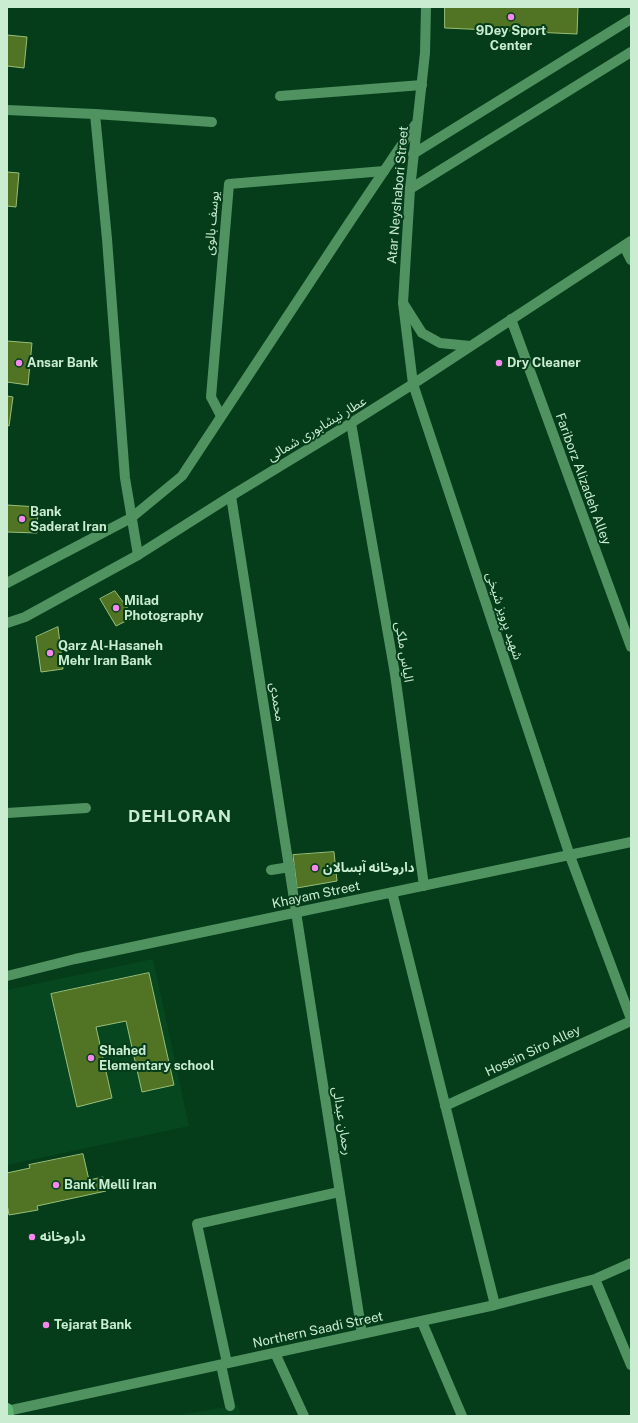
<!DOCTYPE html>
<html>
<head>
<meta charset="utf-8">
<style>
  body { margin:0 }
  #map { position:relative; width:638px; height:1423px; overflow:hidden; background:#053d1a; font-family:"Public Sans",sans-serif }
  canvas { display:block }
  .frame { position:absolute; inset:0; border:8px solid #caecd1; pointer-events:none }
</style>
</head>
<body>
<div id="map">
<canvas width="638" height="1423"></canvas>
<div class="frame"></div>
</div>
<script>
const ctx = document.querySelector('canvas').getContext('2d');
ctx.lineJoin = 'round';
function fillPath(path, color) {
  ctx.fillStyle = color;
  ctx.fill(path, 'evenodd');
}
function stroke(path, color, width, dash) {
  ctx.strokeStyle = color;
  ctx.lineWidth = width;
  ctx.lineCap = dash ? 'butt' : 'round';
  ctx.setLineDash(dash || []);
  ctx.stroke(path);
}
function drawText(font, color, halo, rows, align = 'center') {
  ctx.font = font + ' "Public Sans","Noto Sans Arabic",sans-serif';
  ctx.lineWidth = 4;
  ctx.setLineDash([]);
  ctx.textBaseline = 'middle';
  ctx.strokeStyle = halo;
  ctx.fillStyle = color;
  for (const [text, x, y, turn = 0] of rows) {
    ctx.save();
    ctx.translate(x, y);
    ctx.rotate((+turn || 0) * Math.PI / 180);
    ctx.textAlign = isNaN(turn) ? turn : align;
    if (halo) ctx.strokeText(text, 0, 0);
    ctx.fillText(text, 0, 0);
    ctx.restore();
  }
}
fillPath(new Path2D(`
  M153,959L189,1126L7,1165V990Z
  M238,1405L241,1416H173Z`), '#06471f');
const building = new Path2D(`
  M445,7H578L577,34L445,28Z
  M7,35L27,37L24,68L7,66Z
  M7,172L19,173L16,207L7,206Z
  M7,341L32,343L28,385L7,382Z
  M7,396L13,397L9,426L7,425Z
  M7,505L38,507L37,533L7,532Z
  M115,591L134,617L116,626L100,599Z
  M58,627L63,669L41,672L36,637Z
  M334,852L337,881L297,888L293,855Z
  M149,973L174,1085L142,1092L126,1021L96,1027L112,1098L77,1107L51,994Z
  M83,1154L89,1180L103,1177L106,1191L37,1206L38,1210L9,1215L7,1204V1173L30,1168L29,1165Z`);
fillPath(building, '#507424');
stroke(building, '#9abe78', 1);
stroke(new Path2D(`
  M280,96L422,85
  M7,110L95,114L212,122
  M221,416L211,397L229,184L384,171
  M271,870L290,867
  M221,1365L230,1406`), '#509361', 10);
stroke(new Path2D(`
  M95,114L107,239L125,478L138,555
  M413,154L631,19
  M410,189L631,52
  M631,241L413,384L570,856L631,1019
  M624,246L631,260
  M403,303L422,333L440,343L470,346
  M511,319L631,647
  M351,423L395,674L424,886
  M231,496L362,1334
  M7,813L86,808
  M392,892L495,1305
  M7,976L75,959L631,842
  M445,1106L631,1021
  M595,1279L631,1365
  M422,1322L462,1416
  M275,1353L304,1416
  M227,1363L197,1224L339,1192
  M7,1411L495,1305L595,1279L631,1263`), '#509361', 10);
stroke(new Path2D(`
  M7,583L131,518L182,476L349,223L415,125
  M7,623L25,617L138,555L231,496L351,423L413,384L403,303L410,189L425,53L426,7`), '#509361', 10);
stroke(new Path2D(`
  M7,1409L8,1416`), '#5ab573', 12);
for (const [x, y, r, color] of [
  [511,17,4,"#f688ed"],
  [19,363,4,"#f688ed"],
  [499,363,4,"#f688ed"],
  [22,519,4,"#f688ed"],
  [116,608,4,"#f688ed"],
  [50,653,4,"#f688ed"],
  [315,868,4,"#f688ed"],
  [91,1058,4,"#f688ed"],
  [56,1185,4,"#f688ed"],
  [32,1237,4,"#f688ed"],
  [46,1325,4,"#f688ed"]
]) {
  const dot = new Path2D();
  dot.arc(x, y, r, 0, 2 * Math.PI);
  ctx.fillStyle = color;
  ctx.fill(dot);
  stroke(dot, '#053d1a', 1.5);
}
drawText('bold 13px', '#caecd1', '#053d1a', [
  ["9Dey Sport",511,31,"center"],
  ["Center",511,46,"center"],
  ["Ansar Bank",27,363],
  ["Dry Cleaner",507,363],
  ["Bank",30,512],
  ["Saderat Iran",30,527],
  ["Milad",124,601],
  ["Photography",124,616],
  ["Qarz Al-Hasaneh",58,646],
  ["Mehr Iran Bank",58,661],
  ["داروخانه آبسالان",323,868],
  ["Shahed",99,1051],
  ["Elementary school",99,1066],
  ["Bank Melli Iran",64,1185],
  ["داروخانه",40,1237],
  ["Tejarat Bank",54,1325]
], 'left');
drawText('13px', '#caecd1', '#053d1a', [
  ["Atar Neyshabori Street",398,195,-85],
  ["یوسف بالوی",212,223,-85],
  ["عطار نیشابوری شمالی",317,429,-31],
  ["Fariborz Alizadeh Alley",583,479,70],
  ["شهید پرویز شیخی",504,616,72],
  ["الیاس ملکی",404,652,81],
  ["محمدی",277,702,81],
  ["Khayam Street",316,895,-12],
  ["Hosein Siro Alley",533,1051,-25],
  ["رحمان عبدالی",342,1121,81],
  ["Northern Saadi Street",318,1330,-12]
]);
ctx.letterSpacing = '1px';
drawText('bold 17px', '#caecd1', '#053d1a', [
  ["DEHLORAN",180,817]
]);
ctx.letterSpacing = '0px';
</script>
</body>
</html>
